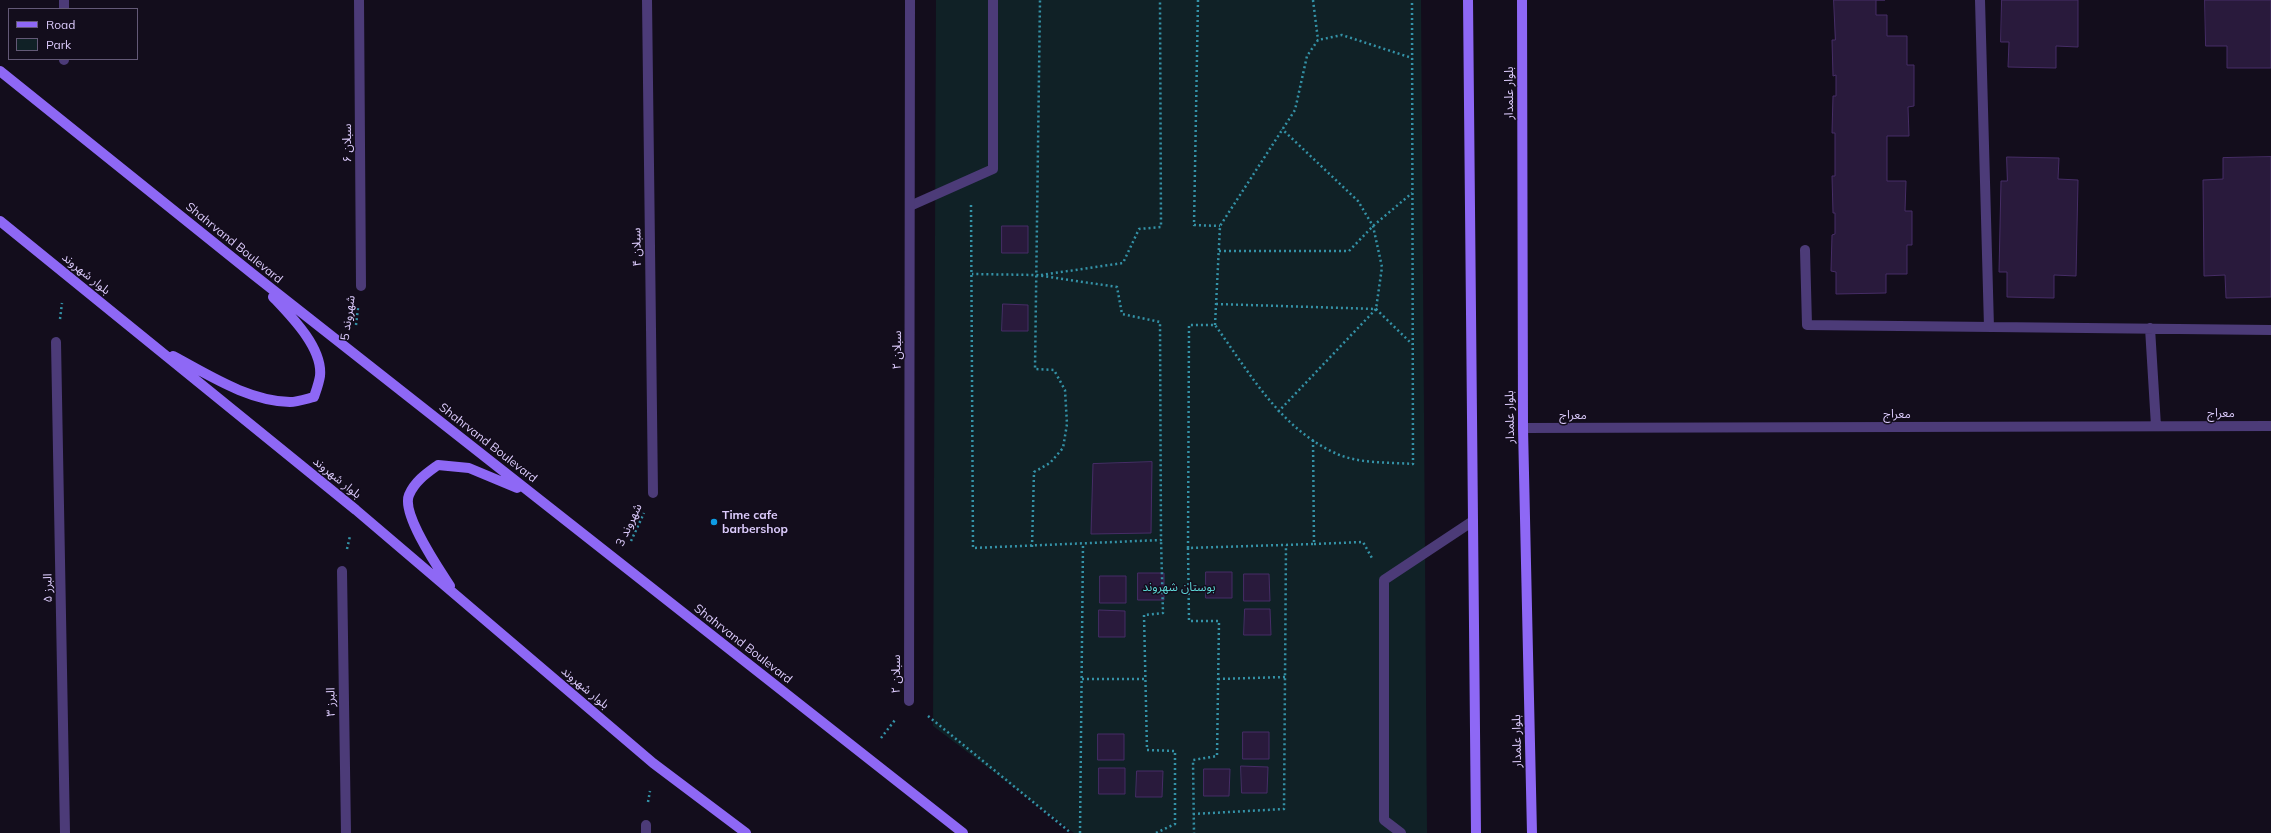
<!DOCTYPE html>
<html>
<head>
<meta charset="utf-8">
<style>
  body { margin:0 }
  #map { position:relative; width:2271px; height:833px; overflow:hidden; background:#130d1c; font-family:Mulish,sans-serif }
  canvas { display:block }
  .legend { position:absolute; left:8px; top:8px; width:130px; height:52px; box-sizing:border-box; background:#130d1c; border:1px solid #635976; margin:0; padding:5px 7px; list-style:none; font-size:12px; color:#dccbfc }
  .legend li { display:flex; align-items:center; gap:8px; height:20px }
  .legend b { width:20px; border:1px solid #635976 }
</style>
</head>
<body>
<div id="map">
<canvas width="2271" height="833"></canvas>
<ul class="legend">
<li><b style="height:5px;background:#8e68f5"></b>Road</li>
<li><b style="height:11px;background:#102126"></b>Park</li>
</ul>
</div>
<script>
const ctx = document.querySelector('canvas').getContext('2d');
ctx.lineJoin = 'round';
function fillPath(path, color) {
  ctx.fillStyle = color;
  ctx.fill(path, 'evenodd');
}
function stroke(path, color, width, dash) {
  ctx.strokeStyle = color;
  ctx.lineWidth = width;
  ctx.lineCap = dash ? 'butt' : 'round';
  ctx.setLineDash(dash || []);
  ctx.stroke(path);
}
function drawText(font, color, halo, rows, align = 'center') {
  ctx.font = font + ' Mulish,"Noto Sans Arabic",sans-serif';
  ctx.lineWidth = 3;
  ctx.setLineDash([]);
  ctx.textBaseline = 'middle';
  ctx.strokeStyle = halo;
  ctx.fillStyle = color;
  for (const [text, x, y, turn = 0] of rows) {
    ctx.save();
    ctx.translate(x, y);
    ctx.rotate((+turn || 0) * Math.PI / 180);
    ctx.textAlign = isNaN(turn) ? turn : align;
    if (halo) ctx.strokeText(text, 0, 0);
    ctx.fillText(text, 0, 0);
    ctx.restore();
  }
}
fillPath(new Path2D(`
  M936,0H1421L1427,833H1074L933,726Z`), '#102126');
const building = new Path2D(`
  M1834,0H1885H1876V15H1887V36H1907V65H1914V106L1908,107L1909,136H1887V181H1906L1905,211H1912V245H1907V274H1886V293L1836,294V272L1831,271L1832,235L1835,234V213H1833L1832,176H1835V133H1832L1833,96H1836V75L1833,76L1832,40H1835Z
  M2002,0H2078V47L2056,46V68L2008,67L2009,42H2001Z
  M2205,0H2271V68H2227V46H2206Z
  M2007,157L2059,158L2058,179L2078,180L2076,276L2054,275V298L2007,297V272H1999L2001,181H2007Z
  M2271,157V297L2226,298L2225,275L2204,276L2203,180L2223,179V158Z
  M1002,226H1028V253H1002Z
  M1003,304L1028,305V331H1002Z
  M1152,462L1151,533L1091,534L1093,464Z
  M1206,572H1232V598H1206Z
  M1138,573H1164V600H1138Z
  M1244,574H1269L1270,601H1244Z
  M1100,576H1126V603H1100Z
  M1245,609H1270L1271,635H1244Z
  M1099,610L1125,611V637H1099Z
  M1243,732H1269V759H1243Z
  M1098,734H1124V760H1098Z
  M1241,766L1268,767L1267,793H1242Z
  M1099,768H1125V794H1099Z
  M1204,769H1230L1229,796H1204Z
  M1137,771H1163L1162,797H1136Z`);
fillPath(building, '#291a3c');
stroke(building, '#462d66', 1);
stroke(new Path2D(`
  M1198,0L1194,225L1220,226
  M1313,0L1318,40
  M971,205L973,548L1161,540L1160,322L1122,314L1117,287L1036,275L972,274
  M1219,251H1349L1373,226L1412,193
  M1041,275L1123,263L1139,229L1161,227L1160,0
  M1216,304L1376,309L1412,344
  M60,319L62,303
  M356,325L358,308
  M1215,325L1220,226L1295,110L1307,56L1318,40L1342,35L1412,58
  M1278,412L1376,309L1382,267L1373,226L1358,201L1282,129
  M1313,440L1314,544L1188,548L1189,325H1215C1249,372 1280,428 1335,453C1358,464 1388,462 1413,464L1412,0
  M631,541L644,513
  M1314,544L1363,542L1373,560
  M1032,547L1034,472L1050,463L1063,448L1067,424L1065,390L1054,370L1035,369L1040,0
  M1188,548L1189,621H1219L1217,756L1193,760L1194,833
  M347,549L350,536
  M1082,679H1146
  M1218,679L1285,677
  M928,716L1071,833
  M881,738L895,720
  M648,802L650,791
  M1193,814L1284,809L1286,545
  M1080,833L1083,544
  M1156,833L1175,824V751L1147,750L1144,615L1163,613L1161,540`), '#3492a7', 2.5, [2, 3]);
stroke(new Path2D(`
  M910,206L993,169V0
  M1401,833L1384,820V580L1473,521`), '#4c3b78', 10);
stroke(new Path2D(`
  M64,0V9
  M359,0L361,286
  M647,0L653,493
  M1980,0L1989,327
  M64,59V60
  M1805,250L1807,325L2271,330
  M2150,328L2156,426
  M56,342L65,833
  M1523,428L2271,426
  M342,571L346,833
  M909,701L910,0
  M646,833V825`), '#4c3b78', 10);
stroke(new Path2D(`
  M1468,0L1476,833
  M1522,0L1523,428L1532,833
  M0,71L254,275L963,833
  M0,221L356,510L653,763L746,833
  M173,356C209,375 248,401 290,402C297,402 306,399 314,397C316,391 319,383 320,376C323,348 291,316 273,297
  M450,586C439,569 401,514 409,495C415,481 427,473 438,465L469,468L517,488`), '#8e68f5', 10);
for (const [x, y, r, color] of [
  [714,522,4,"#0e9ce4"]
]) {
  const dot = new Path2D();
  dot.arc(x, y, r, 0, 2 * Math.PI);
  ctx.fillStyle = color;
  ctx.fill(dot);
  stroke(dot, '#130d1c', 1.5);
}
drawText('12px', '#dccbfc', '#130d1c', [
  ["بلوار علمدار",1509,93,-90],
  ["سبلان ۶",347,143,-90],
  ["Shahrvand Boulevard",234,243,39],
  ["سبلان ۴",637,247,-91],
  ["بلوار شهروند",86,274,39],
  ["شهروند 5",348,318,-82],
  ["سبلان ۲",897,350,-90],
  ["معراج",2221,413],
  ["معراج",1897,414],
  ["معراج",1573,415],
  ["بلوار علمدار",1510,417,-91],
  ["Shahrvand Boulevard",488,443,38],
  ["بلوار شهروند",337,478,39],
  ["شهروند 3",629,525,-65],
  ["البرز ۵",48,588,-91],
  ["Shahrvand Boulevard",743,644,38],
  ["سبلان ۲",896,674,-90],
  ["بلوار شهروند",585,688,40],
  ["البرز ۳",331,702,-91],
  ["بلوار علمدار",1517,741,-91]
]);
drawText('bold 12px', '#dccbfc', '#130d1c', [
  ["Time cafe",722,515],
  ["barbershop",722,529]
], 'left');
drawText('12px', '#5dd6d5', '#130d1c', [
  ["بوستان شهروند",1179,587]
]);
</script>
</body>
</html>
